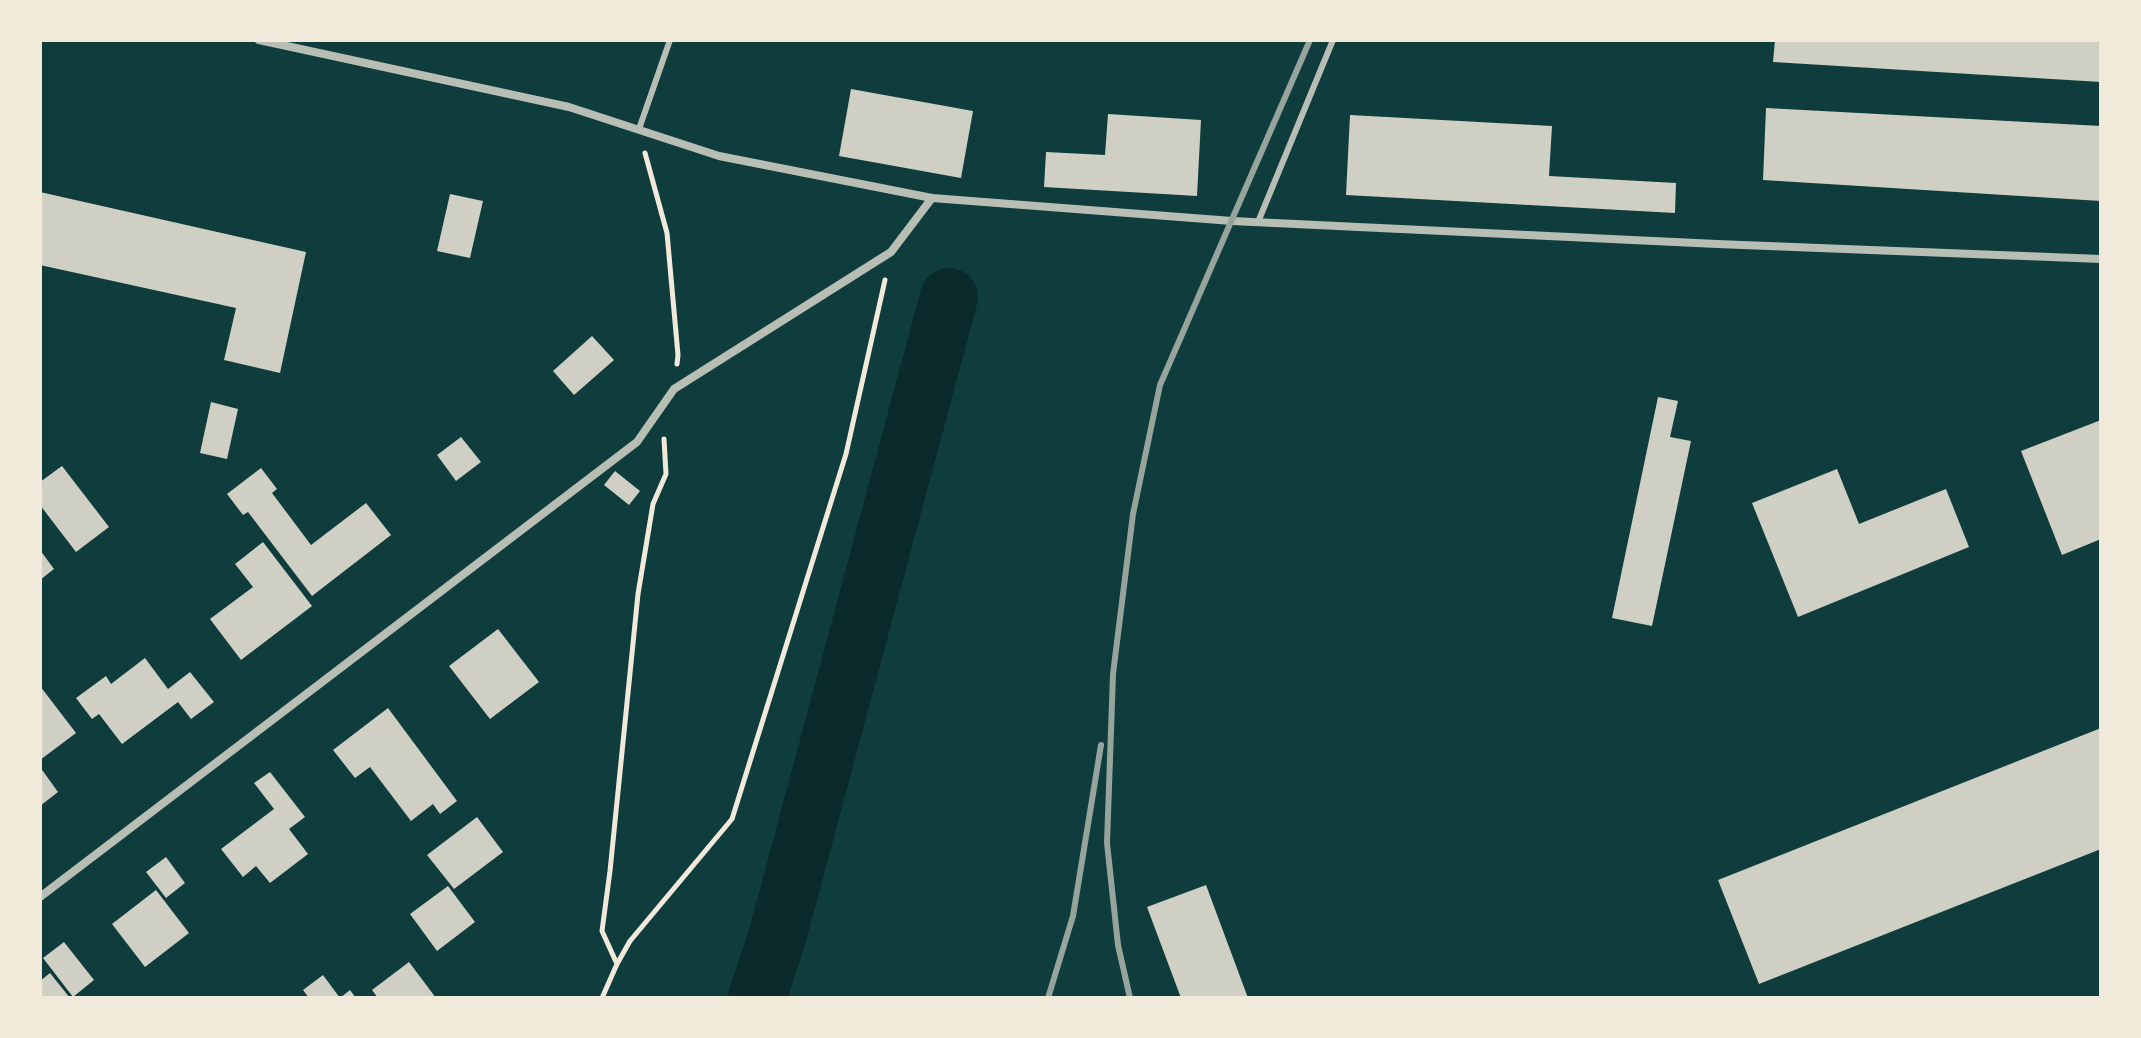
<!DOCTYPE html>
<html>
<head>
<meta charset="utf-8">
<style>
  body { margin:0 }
  #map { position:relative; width:2141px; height:1038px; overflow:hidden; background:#0f3d3e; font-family:"DM Sans",sans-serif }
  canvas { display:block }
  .frame { position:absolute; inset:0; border:42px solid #f1e9da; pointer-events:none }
</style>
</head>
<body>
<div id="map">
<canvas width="2141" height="1038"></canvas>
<div class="frame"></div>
</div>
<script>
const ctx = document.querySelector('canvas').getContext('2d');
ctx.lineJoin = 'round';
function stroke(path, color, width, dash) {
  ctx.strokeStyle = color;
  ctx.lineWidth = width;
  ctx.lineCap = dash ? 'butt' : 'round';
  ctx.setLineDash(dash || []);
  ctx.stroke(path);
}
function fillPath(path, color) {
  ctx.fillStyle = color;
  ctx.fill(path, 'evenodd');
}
stroke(new Path2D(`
  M757,998L776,941L949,297`), '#0a2a2b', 58);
fillPath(new Path2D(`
  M1775,40H2101V82L1773,62Z
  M851,89L973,111L961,178L839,156Z
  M1766,108L2101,126V201L1763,180Z
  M1108,114L1201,120L1197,196L1044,187L1046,152L1105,155Z
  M1350,115L1552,126L1549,176L1676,183L1675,213L1346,195Z
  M40,192L306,252L280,373L224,360L236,308L40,265Z
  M450,194L483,201L470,258L437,251Z
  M592,336L614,360L574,395L553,371Z
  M1658,397L1678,401L1670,437L1691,441L1652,626L1612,618Z
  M211,402L238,409L227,459L200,453Z
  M2101,420V539L2062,555L2021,451Z
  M461,437L481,462L456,481L437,455Z
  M62,466L109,527L76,552L40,505V482Z
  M261,468L277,489L272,493L311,545L366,503L391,535L312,596L248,512L243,515L227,494Z
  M1837,469L1859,524L1946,489L1969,547L1798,617L1752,503Z
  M615,471L640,491L629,505L604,485Z
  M263,542L312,606L241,660L210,619L253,587L235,564Z
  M40,550L54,569L40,580Z
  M498,629L539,682L490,719L449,666Z
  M145,658L168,689L190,672L214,702L191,719L178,702L122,744L99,714L92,719L76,698L106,676L111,684Z
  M40,686L76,733L40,760Z
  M388,708L457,801L440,814L433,804L411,821L370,767L355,778L333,750Z
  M2101,728V849L1759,984L1718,880Z
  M40,767L58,792L40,806Z
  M270,772L305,817L289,829L308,854L270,883L256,866L243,877L221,849L274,809L254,783Z
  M477,817L503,852L454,889L427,855Z
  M166,857L185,883L166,898L146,872Z
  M1206,885L1248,998H1181L1147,907Z
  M448,886L475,922L437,951L410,914Z
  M156,890L189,933L145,967L112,924Z
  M64,942L94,980L73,997L43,958Z
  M409,962L436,998H378L372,990Z
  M50,973L70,998H40V981Z
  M323,975L340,998L350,990L356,998H309L303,990Z`), '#cfcfc3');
stroke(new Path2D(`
  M645,153L667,233L678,355L677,364
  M617,964L602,931L610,871L638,594L653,504L666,474L664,439
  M602,998L617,964L630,941L732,819L846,454L885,280`), '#f1e9da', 5);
stroke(new Path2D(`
  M639,129L670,40
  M1258,222L1333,40`), '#b8beb3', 6);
stroke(new Path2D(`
  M259,40L569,107L719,156L932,198L1232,221L1717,244L2101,259
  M40,897L637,442L674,389L891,252L932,198`), '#b8beb3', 8);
stroke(new Path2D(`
  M1048,998L1073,916L1101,745
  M1130,998L1118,945L1107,843L1113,674L1133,514L1160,385L1310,40`), '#97a49c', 6);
</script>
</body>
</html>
